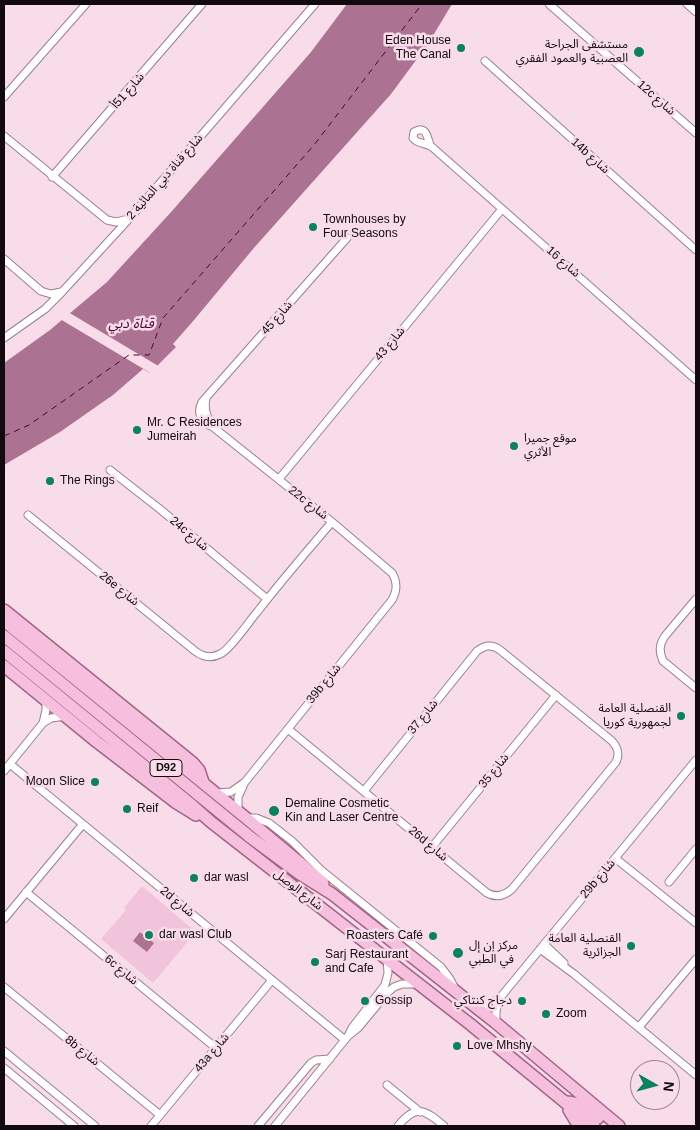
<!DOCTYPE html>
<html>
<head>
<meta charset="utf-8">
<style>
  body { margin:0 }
  #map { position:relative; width:700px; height:1130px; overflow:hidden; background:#f8dcea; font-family:Helvetica,sans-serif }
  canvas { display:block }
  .frame { position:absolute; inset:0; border:5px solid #120a0e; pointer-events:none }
  .north { position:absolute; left:630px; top:1060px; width:50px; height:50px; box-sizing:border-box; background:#f8dcea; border:1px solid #9c8892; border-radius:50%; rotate:97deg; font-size:14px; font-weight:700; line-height:20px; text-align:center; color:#120a0e }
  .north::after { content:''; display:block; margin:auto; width:18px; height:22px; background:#0c815f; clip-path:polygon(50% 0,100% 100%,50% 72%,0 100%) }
</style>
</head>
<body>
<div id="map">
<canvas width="700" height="1130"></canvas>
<div class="frame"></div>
<div class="north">N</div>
</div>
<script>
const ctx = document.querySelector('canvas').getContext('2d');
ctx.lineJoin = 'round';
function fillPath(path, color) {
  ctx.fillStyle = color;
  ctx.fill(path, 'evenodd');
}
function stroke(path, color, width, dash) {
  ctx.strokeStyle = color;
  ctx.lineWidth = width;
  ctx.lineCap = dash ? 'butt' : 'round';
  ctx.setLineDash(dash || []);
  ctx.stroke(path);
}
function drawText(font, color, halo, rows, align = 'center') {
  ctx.font = font + ' Helvetica,"Noto Sans Arabic",sans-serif';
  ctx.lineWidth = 5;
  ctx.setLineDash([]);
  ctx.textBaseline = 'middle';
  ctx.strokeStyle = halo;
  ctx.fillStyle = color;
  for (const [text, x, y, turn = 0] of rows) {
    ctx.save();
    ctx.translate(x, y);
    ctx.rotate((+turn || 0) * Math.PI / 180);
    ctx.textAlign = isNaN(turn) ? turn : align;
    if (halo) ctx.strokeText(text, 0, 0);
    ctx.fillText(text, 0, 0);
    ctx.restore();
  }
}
fillPath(new Path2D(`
  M142,886L196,932L153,983L101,939L126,910L124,908Z`), '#f2c4db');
fillPath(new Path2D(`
  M347,4H452L428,44L391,94L253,249L194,320L173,344L176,347L150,373L143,369L113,395L60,432L4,465V363L50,330L107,282L172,211L311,52Z
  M140,932L145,936L146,939H149L154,943L147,952L133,941Z`), '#ac7291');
fillPath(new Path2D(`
  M68,312L160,367L152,374L60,319Z`), '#f8dcea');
stroke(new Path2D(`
  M4,436L29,425L129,355H149L163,318L314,145L422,4`), '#4c0334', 1, [6, 5]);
const street = new Path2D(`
  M549,4L696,133
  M687,4L696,12
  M485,61L696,250
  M4,97L86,4
  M4,136L107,220L116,222L128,219
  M430,145C427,136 426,125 414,132L413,138C418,145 426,142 432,147L696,380
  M52,177L202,4
  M4,259L41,291L51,294L61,292
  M4,338L45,309L62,292L129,219L315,4
  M206,398C204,409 206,416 212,425
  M110,470L161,510L267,599
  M279,479L502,209
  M28,515L195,651C203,657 211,659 220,654C230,650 250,620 258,611C282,580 307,551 332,522
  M696,599L665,636C659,645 659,651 663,661L696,688
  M43,723L46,710V700
  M288,729L487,893C496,898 504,896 512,889L616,762C620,754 618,748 612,741L500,650C492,644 485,645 477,651L364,791
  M10,764L345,1040
  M4,771L43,723L51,718L66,716
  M216,793L231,792L245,782L392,600C397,591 398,583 392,573L332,522L213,427C202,423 196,414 202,402L347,238
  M238,811V797L244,784
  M247,818H256L269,823L292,841L321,870L441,967L450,979L454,987
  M432,847L556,695
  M615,858L696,923
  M669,882L696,849
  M26,892L216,1048
  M4,919L83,824
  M544,944L564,963
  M540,949L574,974L696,1075
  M4,987L160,1115
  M473,1005H486L499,999
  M496,1023V1011L499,999L696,760
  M639,1027L696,959
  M348,1036L358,1028L388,992L394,987L402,984H417
  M4,1051L95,1126
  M4,1068L74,1126
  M387,1085L420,1112
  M151,1126L272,980
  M258,1126L311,1063L316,1060L330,1059
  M275,1126L348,1036L352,1028L385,985L388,973L387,959
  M398,1126C416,1104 424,1109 444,1126`);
const primary = new Path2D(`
  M4,610L193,763L199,770L203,782
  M4,621L246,818L306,868L323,883
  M4,636L250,837L300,874L332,894L496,1023L619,1126
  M4,651L193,806L211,822L470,1024L594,1126
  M4,666L97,742L175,802L196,815
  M567,1102C582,1103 587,1109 598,1118
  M569,1110L575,1120L582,1126`);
stroke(street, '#99808c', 9);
stroke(primary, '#a26486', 14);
stroke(street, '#fff', 7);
stroke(primary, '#f6bfdd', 11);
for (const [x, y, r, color] of [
  [461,48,5,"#0c815f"],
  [639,52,6,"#0c815f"],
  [313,227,5,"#0c815f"],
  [137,430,5,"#0c815f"],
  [514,446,5,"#0c815f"],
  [50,481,5,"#0c815f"],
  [681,716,5,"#0c815f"],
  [95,782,5,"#0c815f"],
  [127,809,5,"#0c815f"],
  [274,811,6,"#0c815f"],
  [194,878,5,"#0c815f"],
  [149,935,5,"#0c815f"],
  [433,936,5,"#0c815f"],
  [631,946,5,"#0c815f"],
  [458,953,6,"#0c815f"],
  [315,962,5,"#0c815f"],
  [365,1001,5,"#0c815f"],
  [522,1001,5,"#0c815f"],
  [546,1014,5,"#0c815f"],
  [457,1046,5,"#0c815f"]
]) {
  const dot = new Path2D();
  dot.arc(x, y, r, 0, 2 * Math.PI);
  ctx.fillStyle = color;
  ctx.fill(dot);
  stroke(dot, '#f8dcea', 2);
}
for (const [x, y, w] of [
  [166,768,32]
]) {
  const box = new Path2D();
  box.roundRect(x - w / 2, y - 8.5, w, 17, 4);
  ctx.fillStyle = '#f8dcea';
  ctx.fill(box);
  stroke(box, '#120a0e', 1);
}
drawText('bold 11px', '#120a0e', null, [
  ["D92",166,768]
]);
drawText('12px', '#120a0e', '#f8dcea', [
  ["Eden House",451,41,"right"],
  ["The Canal",451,55,"right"],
  ["مستشفى الجراحة",628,45,"right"],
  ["العصبية والعمود الفقري",628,59,"right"],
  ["Townhouses by",323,220],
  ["Four Seasons",323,234],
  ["Mr. C Residences",147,423],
  ["Jumeirah",147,437],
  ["موقع جميرا",524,439],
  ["الأثري",524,453],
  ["The Rings",60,481],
  ["القنصلية العامة",671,709,"right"],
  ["لجمهورية كوريا",671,723,"right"],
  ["Moon Slice",85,782,"right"],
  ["Demaline Cosmetic",285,804],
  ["Kin and Laser Centre",285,818],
  ["Reif",137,809],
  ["dar wasl",204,878],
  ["dar wasl Club",159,935],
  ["Roasters Café",423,936,"right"],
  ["القنصلية العامة",621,939,"right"],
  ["الجزائرية",621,953,"right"],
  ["مركز إن إل",469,946],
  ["في الطبي",469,960],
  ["Sarj Restaurant",325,955],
  ["and Cafe",325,969],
  ["Gossip",375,1001],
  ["دجاج كنتاكي",512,1001,"right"],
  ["Zoom",556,1014],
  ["Love Mhshy",467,1046]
], 'left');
drawText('12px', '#120a0e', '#f8dcea', [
  ["شارع 51أ",128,91,-49],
  ["12c شارع",656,98,41],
  ["14b شارع",590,156,42],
  ["شارع قناة دبي المائية 2",165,177,-49],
  ["شارع 16",563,262,41],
  ["شارع 45",277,318,-49],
  ["شارع 43",390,344,-50],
  ["22c شارع",308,503,38],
  ["24c شارع",189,534,40],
  ["26e شارع",119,589,39],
  ["39b شارع",324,684,-51],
  ["شارع 37",423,717,-51],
  ["شارع 35",494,771,-51],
  ["26d شارع",428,844,40],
  ["29b شارع",598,879,-50],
  ["شارع الوصل",298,890,38],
  ["2d شارع",177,902,40],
  ["6c شارع",121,970,40],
  ["8b شارع",82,1051,39],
  ["43a شارع",212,1053,-50]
]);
drawText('italic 14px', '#4c0334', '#f8dcea', [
  ["قناة دبي",131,324]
]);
</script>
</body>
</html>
